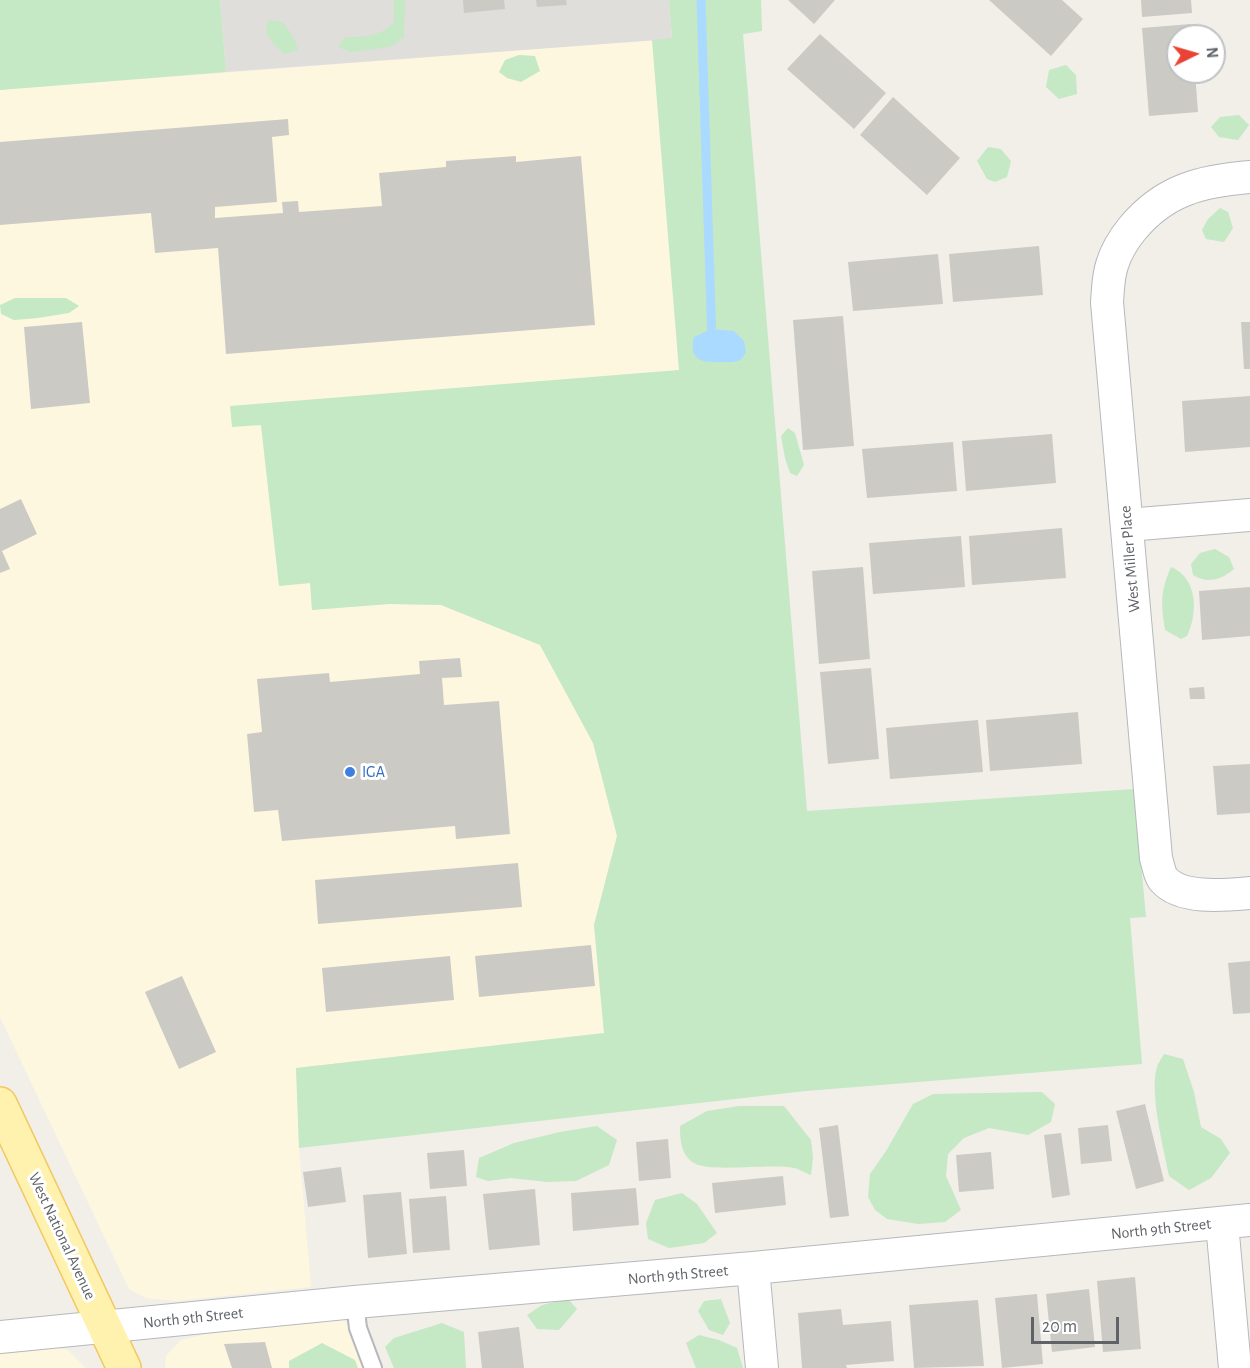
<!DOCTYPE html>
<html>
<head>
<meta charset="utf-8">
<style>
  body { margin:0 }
  #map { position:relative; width:1250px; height:1368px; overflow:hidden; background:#f1efe8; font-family:"Alegreya Sans",sans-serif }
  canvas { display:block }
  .north { position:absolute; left:1166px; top:24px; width:60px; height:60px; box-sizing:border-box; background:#fff; border:2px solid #bfc1c3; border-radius:50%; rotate:85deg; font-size:16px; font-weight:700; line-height:24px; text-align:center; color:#5f6368 }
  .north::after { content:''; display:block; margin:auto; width:21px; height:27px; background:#ea4335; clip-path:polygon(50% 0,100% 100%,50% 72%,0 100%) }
  .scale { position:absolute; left:1031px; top:1317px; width:88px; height:27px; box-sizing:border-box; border:3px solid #5f6368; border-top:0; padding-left:8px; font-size:18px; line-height:21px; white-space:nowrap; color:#5f6368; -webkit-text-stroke:4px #fff; paint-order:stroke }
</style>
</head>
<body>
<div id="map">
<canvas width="1250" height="1368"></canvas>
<div class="north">N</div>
<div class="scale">20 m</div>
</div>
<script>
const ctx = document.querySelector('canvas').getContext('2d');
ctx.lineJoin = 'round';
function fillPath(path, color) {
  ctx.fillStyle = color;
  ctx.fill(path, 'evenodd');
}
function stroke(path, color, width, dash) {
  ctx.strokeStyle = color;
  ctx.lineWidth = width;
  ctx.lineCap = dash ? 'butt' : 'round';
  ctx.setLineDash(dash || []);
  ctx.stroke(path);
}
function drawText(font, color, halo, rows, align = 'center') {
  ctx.font = font + ' "Alegreya Sans",sans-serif';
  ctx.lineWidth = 6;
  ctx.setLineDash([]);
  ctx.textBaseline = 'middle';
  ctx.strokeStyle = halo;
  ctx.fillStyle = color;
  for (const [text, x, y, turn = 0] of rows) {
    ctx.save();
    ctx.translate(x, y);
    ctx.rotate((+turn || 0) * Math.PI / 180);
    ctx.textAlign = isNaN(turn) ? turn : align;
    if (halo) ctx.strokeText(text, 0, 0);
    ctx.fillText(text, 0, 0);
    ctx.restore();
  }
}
fillPath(new Path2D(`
  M652,40L679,370L230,407L261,425L279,585L310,583L312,610L390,604L441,605L540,645L593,743L617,836L594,925L604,1033L296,1068L299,1148L311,1287L176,1301L146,1298L129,1289L0,1017V90Z
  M340,1318L345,1321L352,1334L365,1368H165L166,1356L181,1340L233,1328Z
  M47,1346L68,1350L86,1368H0V1351Z`), '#fef7e0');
fillPath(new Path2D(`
  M220,0H669L672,39L226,72Z`), '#e0deda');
fillPath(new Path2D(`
  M0,0H220L226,72L0,90Z
  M394,0H405L404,37L390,47L351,52L338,47L345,37C363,37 381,37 394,22Z
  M669,0H761L762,31L743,34L807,811L1134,789L1146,917L1130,918L1142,1064L806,1091L299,1148L296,1068L604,1033L594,925L617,836L593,743L540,645L441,605L389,604L312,610L310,583L279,586L261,425L232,427L230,406L679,370L652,40L672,38Z
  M268,20L283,22L294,38L298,50L285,54L274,45L266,33Z
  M519,55L535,56L540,71L521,82L507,78L499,72L505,60Z
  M1066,65L1076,75L1077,94L1059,99L1046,87L1049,70Z
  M1239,115L1249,125L1238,140L1219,137L1211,127L1220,117Z
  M988,147L1001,149L1011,161L1007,177L995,182L987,179L977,161Z
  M1220,208L1228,212L1233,228L1224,242L1206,239L1202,230L1208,219Z
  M15,298H66L79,306L69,313L38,318L14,320L1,314L0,305Z
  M788,428L795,433L804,465L797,476L790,473L785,458L781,436Z
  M1215,549L1229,557L1234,569C1221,580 1208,584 1193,575L1191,564L1200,553Z
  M1171,567C1198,578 1198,613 1187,636L1181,639L1165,630C1161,602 1160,593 1171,567Z
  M1164,1054L1183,1059L1194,1092L1201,1127L1221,1139L1230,1153L1211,1178L1189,1190L1169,1176C1164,1150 1149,1092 1157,1067C1158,1063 1162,1058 1164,1054Z
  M1042,1092L1055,1104L1051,1122L1028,1135L989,1128L964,1138L948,1154L946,1176L961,1210L945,1222L918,1224L887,1219L875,1210L868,1197L870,1174L886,1151L913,1104L933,1094Z
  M739,1106H784L811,1140L813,1157L811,1175C806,1173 799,1169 794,1168C771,1163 710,1173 694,1163C681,1155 680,1140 680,1126L707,1111Z
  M597,1126L617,1140L609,1165L576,1181L547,1182L511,1178L488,1181L476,1177L479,1158L514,1143L560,1132Z
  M682,1193L697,1204L717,1233L704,1243L669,1248L648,1239L646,1223L655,1200Z
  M568,1299L577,1309L559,1330L537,1329L527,1315L542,1305Z
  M721,1299L730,1323L723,1335L709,1330L698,1311L704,1301Z
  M442,1323L464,1332L466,1368H394L385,1347L394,1338Z
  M699,1335L719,1340L737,1348L743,1368H696L686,1343Z
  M322,1343L355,1360L358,1368H289V1361Z`), '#c5e8c5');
fillPath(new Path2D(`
  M711,329L734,331L744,341L746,352C745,354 742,359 740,360C735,363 727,362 721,362C702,363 688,360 694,337Z`), '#aadaff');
stroke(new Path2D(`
  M701,0L712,342`), '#aadaff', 9);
fillPath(new Path2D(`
  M463,0H504L505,9L464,13Z
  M536,0H566L567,5L537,7Z
  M788,0H835L814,24Z
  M989,0H1062L1083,19L1051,56Z
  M1141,0H1191L1192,13L1142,17Z
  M1191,24L1192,36H1178V72H1195L1198,112L1149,116L1142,28Z
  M820,34L886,93L854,129L787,69Z
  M893,97L960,158L927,195L860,135Z
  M288,119L289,135L272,137L277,202L215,207V218L283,213L282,202L298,201L299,212L382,206L379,173L446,167V161L516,156V162L581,156L595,325L226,354L218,248L155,253L151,213L0,225V142Z
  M1039,246L1043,295L953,302L949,254Z
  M938,254L943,304L853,311L848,262Z
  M843,316L854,446L803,450L793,320Z
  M82,322L90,403L31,409L24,327Z
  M1241,322H1250V369H1244Z
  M1250,396V447L1185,452L1182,401Z
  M1052,434L1056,483L966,491L962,441Z
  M953,442L957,491L867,498L862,449Z
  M21,499L37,534L2,551L10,569L0,573V509Z
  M1062,528L1066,578L972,585L969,536Z
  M961,536L965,587L873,594L869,543Z
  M863,567L870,659L819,664L812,571Z
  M1250,587V636L1202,640L1199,591Z
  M460,658L462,677L442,678L444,705L499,701L510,834L456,839L455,826L282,841L278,810L254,812L247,734L262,732L257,679L329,673L330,682L420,674L419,661Z
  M871,668L879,759L828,764L820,672Z
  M1204,687L1205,699H1190L1189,688Z
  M1078,712L1082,764L990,771L986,720Z
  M978,720L983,772L890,779L886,728Z
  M1250,764V813L1217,815L1213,766Z
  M518,863L522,907L318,924L315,880Z
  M591,945L595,986L479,997L475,956Z
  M450,956L454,1000L326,1012L322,968Z
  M1250,961V1013L1233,1014L1228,963Z
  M182,976L216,1052L179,1069L145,992Z
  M1145,1104L1164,1181L1136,1189L1116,1111Z
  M838,1125L849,1216L830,1218L819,1128Z
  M1108,1125L1112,1161L1081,1164L1078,1128Z
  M1061,1133L1070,1195L1052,1198L1044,1135Z
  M668,1139L671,1178L639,1181L636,1142Z
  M464,1150L467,1186L430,1189L427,1153Z
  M991,1152L994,1189L959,1192L956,1155Z
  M341,1167L346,1202L308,1207L303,1172Z
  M783,1176L786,1205L715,1213L712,1183Z
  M636,1188L639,1225L573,1231L571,1193Z
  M535,1189L540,1245L489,1250L483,1194Z
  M401,1192L407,1254L368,1258L363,1195Z
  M446,1196L450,1250L413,1253L409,1199Z
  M1135,1277L1141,1349L1103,1352L1097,1281Z
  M1089,1289L1095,1347L1052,1352L1046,1294Z
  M1037,1294L1043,1364L1002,1368L995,1298Z
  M978,1300L984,1366L914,1368L909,1305Z
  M841,1309L843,1325L891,1321L894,1361L846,1365L847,1368H802L798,1313Z
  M519,1327L524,1368H482L478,1332Z
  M265,1342L272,1368H232L224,1344Z`), '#cccac5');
const lane = new Path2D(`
  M355,1302L358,1328L373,1368`);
const street = new Path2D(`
  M1250,177C1201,181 1164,190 1132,229C1123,240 1116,252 1112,265C1108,277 1108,290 1107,302L1156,858C1158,865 1160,876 1164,880C1182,900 1226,895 1250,893
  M1127,525L1250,515
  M1222,1223L1235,1368
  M753,1268L762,1368
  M0,1337L355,1302L753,1268L1250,1220`);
const primary = new Path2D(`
  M0,1104L124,1368`);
stroke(lane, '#b5b8bc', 20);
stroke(street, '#b5b8bc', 34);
stroke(primary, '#f2c960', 36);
stroke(lane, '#fff', 16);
stroke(street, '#fff', 32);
stroke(primary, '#fff2af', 33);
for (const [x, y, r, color] of [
  [350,772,6,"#3f7fe0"]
]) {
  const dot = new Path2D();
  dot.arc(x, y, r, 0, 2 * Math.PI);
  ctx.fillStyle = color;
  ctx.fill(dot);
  stroke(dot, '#fff', 2);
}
drawText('16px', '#5f6368', '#fff', [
  ["West Miller Place",1130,559,-95],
  ["North 9th Street",1161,1229,-6],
  ["West National Avenue",62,1236,65],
  ["North 9th Street",678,1275,-5],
  ["North 9th Street",193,1318,-6]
]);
drawText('16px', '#366cbe', '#fff', [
  ["IGA",362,772]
], 'left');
</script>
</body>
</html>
